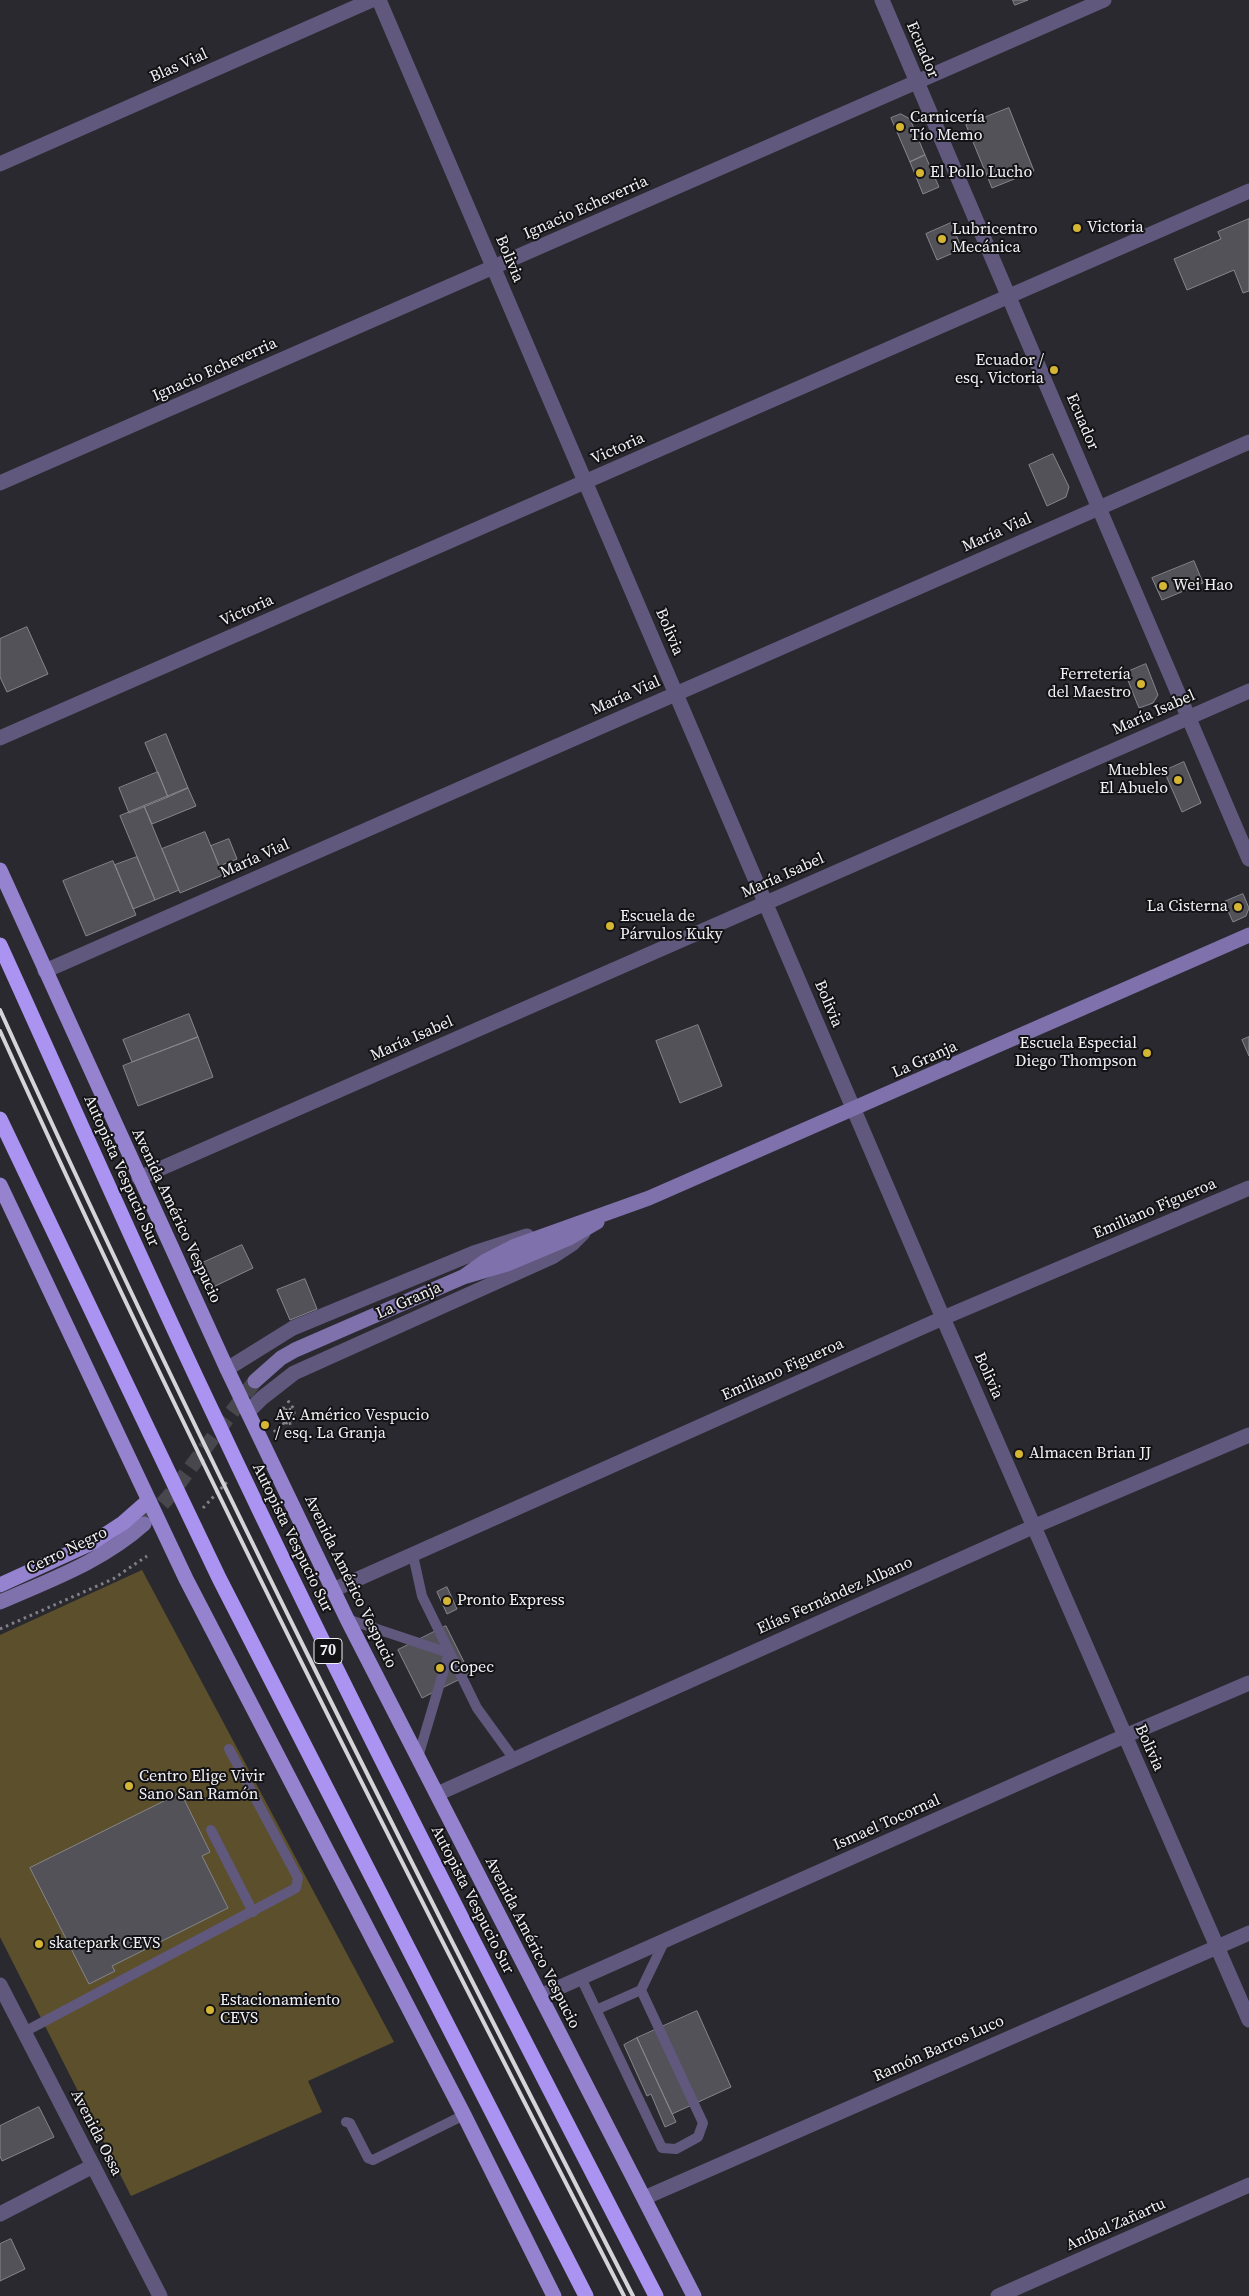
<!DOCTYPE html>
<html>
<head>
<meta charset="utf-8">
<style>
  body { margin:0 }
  canvas { display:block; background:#2a292f }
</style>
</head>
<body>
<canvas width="1249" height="2296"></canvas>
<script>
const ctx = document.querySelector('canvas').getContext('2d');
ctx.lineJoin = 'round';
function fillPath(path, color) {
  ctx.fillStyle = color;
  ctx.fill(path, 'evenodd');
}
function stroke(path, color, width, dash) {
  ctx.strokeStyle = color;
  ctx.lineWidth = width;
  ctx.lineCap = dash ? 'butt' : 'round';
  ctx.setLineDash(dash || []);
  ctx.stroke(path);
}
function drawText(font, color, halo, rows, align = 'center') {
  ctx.font = font + ' "Source Serif 4",serif';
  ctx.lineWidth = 4;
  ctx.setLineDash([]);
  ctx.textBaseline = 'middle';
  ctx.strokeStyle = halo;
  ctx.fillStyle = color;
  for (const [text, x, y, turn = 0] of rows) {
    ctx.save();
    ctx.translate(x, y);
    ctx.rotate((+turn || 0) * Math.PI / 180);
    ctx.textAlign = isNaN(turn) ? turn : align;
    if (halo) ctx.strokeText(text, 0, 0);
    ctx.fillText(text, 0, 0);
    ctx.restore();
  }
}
fillPath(new Path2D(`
  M142,1570L394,2042L308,2081L322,2112L131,2196L0,1937V1635Z`), '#5b502b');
const building = new Path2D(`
  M1013,0H1028L1015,5Z
  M1009,108L1034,171L992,188L966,125Z
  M901,114L910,119L925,155L910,162L891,118Z
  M925,155L939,187L923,194L910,162Z
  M1249,219V291L1243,293L1234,270L1187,290L1174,259L1221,239L1218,232Z
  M951,223L962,249L937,260L926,234Z
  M1053,454L1069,487L1066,497L1047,506L1029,465Z
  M1194,561L1203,583L1162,600L1152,578Z
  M27,627L48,674L7,692L0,677V639Z
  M1146,664L1158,695L1153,703L1139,708L1125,673Z
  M166,734L188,788L168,797L145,743Z
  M1184,762L1201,803L1182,812L1164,771Z
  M158,772L168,797L129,813L119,788Z
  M188,788L196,806L152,824L144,806Z
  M144,806L179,890L155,900L120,816Z
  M205,832L223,875L180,893L162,849Z
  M229,839L237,859L219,866L211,846Z
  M137,857L155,900L133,909L115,865Z
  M113,861L136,915L86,936L63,881Z
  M1243,894L1249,908L1246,916L1233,922L1224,902Z
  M189,1014L198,1037L132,1062L123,1040Z
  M698,1025L722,1086L680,1103L656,1041Z
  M198,1037L213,1077L138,1106L123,1066Z
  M1249,1037V1056L1242,1040Z
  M242,1245L253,1268L209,1289L198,1265Z
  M305,1279L317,1309L290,1320L277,1290Z
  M447,1587L457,1609L447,1614L437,1592Z
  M446,1626L470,1674L422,1698L398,1650Z
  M181,1793L210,1852L202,1856L228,1908L112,1966L115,1971L89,1984L30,1868Z
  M697,2011L731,2087L672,2114L637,2038Z
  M637,2038L676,2122L665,2127L651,2094L647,2096L624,2045Z
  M39,2107L54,2137L2,2161L0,2156V2126Z
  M11,2239L25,2269L0,2281V2244Z`);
fillPath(building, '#535259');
stroke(building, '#86858d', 1);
stroke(new Path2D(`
  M147,1521L171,1494L255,1381`), '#48474d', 15, [15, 8]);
stroke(new Path2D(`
  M274,1432L284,1421L291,1418L289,1410H283L280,1415C281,1420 283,1422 287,1423L293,1420L292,1410L283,1408L278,1415C280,1424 287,1427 294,1421V1409L286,1398
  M203,1508L227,1482
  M0,1629L113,1579L147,1556`), '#828187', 3, [2.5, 4]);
stroke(new Path2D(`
  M413,1555L422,1596L477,1708L514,1759
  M347,1619L449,1653L418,1757
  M211,1830L253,1912
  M581,1978L662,2148L676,2149L698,2137L703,2123L641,1990
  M596,2010L641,1990L664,1942
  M24,2032L296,1888L298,1878L229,1749
  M346,2122L350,2123L368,2158L373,2160L464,2115`), '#60587d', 10);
stroke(new Path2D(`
  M379,0L943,1318L1249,2020
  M0,483L1104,0
  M0,738L1249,191
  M45,971L1249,442
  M139,1178L1249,691
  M227,1369L293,1328L474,1253L527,1236
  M248,1412L262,1398L294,1373L552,1257L572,1244L583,1233
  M333,1590L943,1318L1249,1188
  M437,1794L1035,1526L1249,1435
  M540,1996L1111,1742L1249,1683
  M644,2198L1249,1933
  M0,2214L93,2166
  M998,2296L1249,2185`), '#60587d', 15);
stroke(new Path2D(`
  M882,0L1249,859
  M0,164L372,0
  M0,1985L160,2296`), '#60587d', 15);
stroke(new Path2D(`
  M463,1277L484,1262L515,1246L649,1198L1249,935
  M255,1381L281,1358L295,1350L463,1277L507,1264L569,1238L597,1222
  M0,1602C50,1580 103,1561 144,1524`), '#7e71ac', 15);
stroke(new Path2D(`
  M0,870L227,1369L347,1619L694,2296
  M0,1185L186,1579L464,2115L554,2296
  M0,1585L94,1542L123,1523L148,1501`), '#9683d0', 15);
stroke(new Path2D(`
  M0,945C72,1103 141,1262 216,1419C355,1715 506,2005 656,2296
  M0,1119L219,1578L586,2296`), '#ab94f1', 15);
stroke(new Path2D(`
  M0,1010C197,1445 415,1871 633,2296
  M0,1031C194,1460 409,1878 624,2296`), '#d5d4d8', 4);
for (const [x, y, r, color] of [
  [900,127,5,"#d5b534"],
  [920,173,5,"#d5b534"],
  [1077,228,5,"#d5b534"],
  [942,239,5,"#d5b534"],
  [1054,370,5,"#d5b534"],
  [1163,586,5,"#d5b534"],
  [1141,684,5,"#d5b534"],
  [1178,780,5,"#d5b534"],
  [1238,907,5,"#d5b534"],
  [610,926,5,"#d5b534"],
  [1147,1053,5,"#d5b534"],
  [265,1425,5,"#d5b534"],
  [1019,1454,5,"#d5b534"],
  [447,1601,5,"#d5b534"],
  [440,1668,5,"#d5b534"],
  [129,1786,5,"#d5b534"],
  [39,1944,5,"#d5b534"],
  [210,2010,5,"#d5b534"]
]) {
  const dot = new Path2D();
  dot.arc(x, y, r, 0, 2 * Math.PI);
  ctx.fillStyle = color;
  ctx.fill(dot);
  stroke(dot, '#131215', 2);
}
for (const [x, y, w] of [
  [328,1651,28]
]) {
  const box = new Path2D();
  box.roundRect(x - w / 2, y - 12.5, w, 25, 4);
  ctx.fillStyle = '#131215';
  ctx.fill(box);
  stroke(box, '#f2f1f5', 1);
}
drawText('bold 15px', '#f2f1f5', null, [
  ["70",328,1651]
]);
drawText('16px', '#f2f1f5', '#131215', [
  ["Ecuador",922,50,67],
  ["Blas Vial",179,66,-24],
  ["Ignacio Echeverria",586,208,-24],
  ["Bolivia",509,259,67],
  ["Ignacio Echeverria",215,370,-24],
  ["Ecuador",1082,422,67],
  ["Victoria",618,449,-24],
  ["María Vial",997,533,-24],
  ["Victoria",247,611,-24],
  ["Bolivia",669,632,67],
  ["María Vial",626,696,-24],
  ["María Isabel",1154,713,-24],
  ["María Vial",255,859,-24],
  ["María Isabel",783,876,-24],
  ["Bolivia",828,1004,67],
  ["María Isabel",412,1039,-24],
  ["La Granja",925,1060,-24],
  ["Autopista Vespucio Sur",121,1171,66],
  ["Emiliano Figueroa",1155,1209,-23],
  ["Avenida Américo Vespucio",176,1216,65],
  ["La Granja",409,1301,-24],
  ["Emiliano Figueroa",783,1370,-24],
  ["Bolivia",988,1376,66],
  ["Autopista Vespucio Sur",292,1538,64],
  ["Cerro Negro",67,1551,-26],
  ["Avenida Américo Vespucio",350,1582,64],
  ["Elías Fernández Albano",835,1596,-24],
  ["Bolivia",1149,1748,66],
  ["Ismael Tocornal",887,1823,-24],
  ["Autopista Vespucio Sur",472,1900,63],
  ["Avenida Américo Vespucio",532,1943,63],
  ["Ramón Barros Luco",939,2049,-24],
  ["Avenida Ossa",96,2133,63],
  ["Aníbal Zañartu",1116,2225,-24]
]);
drawText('16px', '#f2f1f5', '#131215', [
  ["Carnicería",910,118],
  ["Tío Memo",910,136],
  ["El Pollo Lucho",930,173],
  ["Victoria",1087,228],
  ["Lubricentro",952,230],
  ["Mecánica",952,248],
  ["Ecuador /",1044,361,"right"],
  ["esq. Victoria",1044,379,"right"],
  ["Wei Hao",1173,586],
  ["Ferretería",1131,675,"right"],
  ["del Maestro",1131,693,"right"],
  ["Muebles",1168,771,"right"],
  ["El Abuelo",1168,789,"right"],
  ["La Cisterna",1228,907,"right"],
  ["Escuela de",620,917],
  ["Párvulos Kuky",620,935],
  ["Escuela Especial",1137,1044,"right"],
  ["Diego Thompson",1137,1062,"right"],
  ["Av. Américo Vespucio",275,1416],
  ["/ esq. La Granja",275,1434],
  ["Almacen Brian JJ",1029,1454],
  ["Pronto Express",457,1601],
  ["Copec",450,1668],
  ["Centro Elige Vivir",139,1777],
  ["Sano San Ramón",139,1795],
  ["skatepark CEVS",49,1944],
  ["Estacionamiento",220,2001],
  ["CEVS",220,2019]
], 'left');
</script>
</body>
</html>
